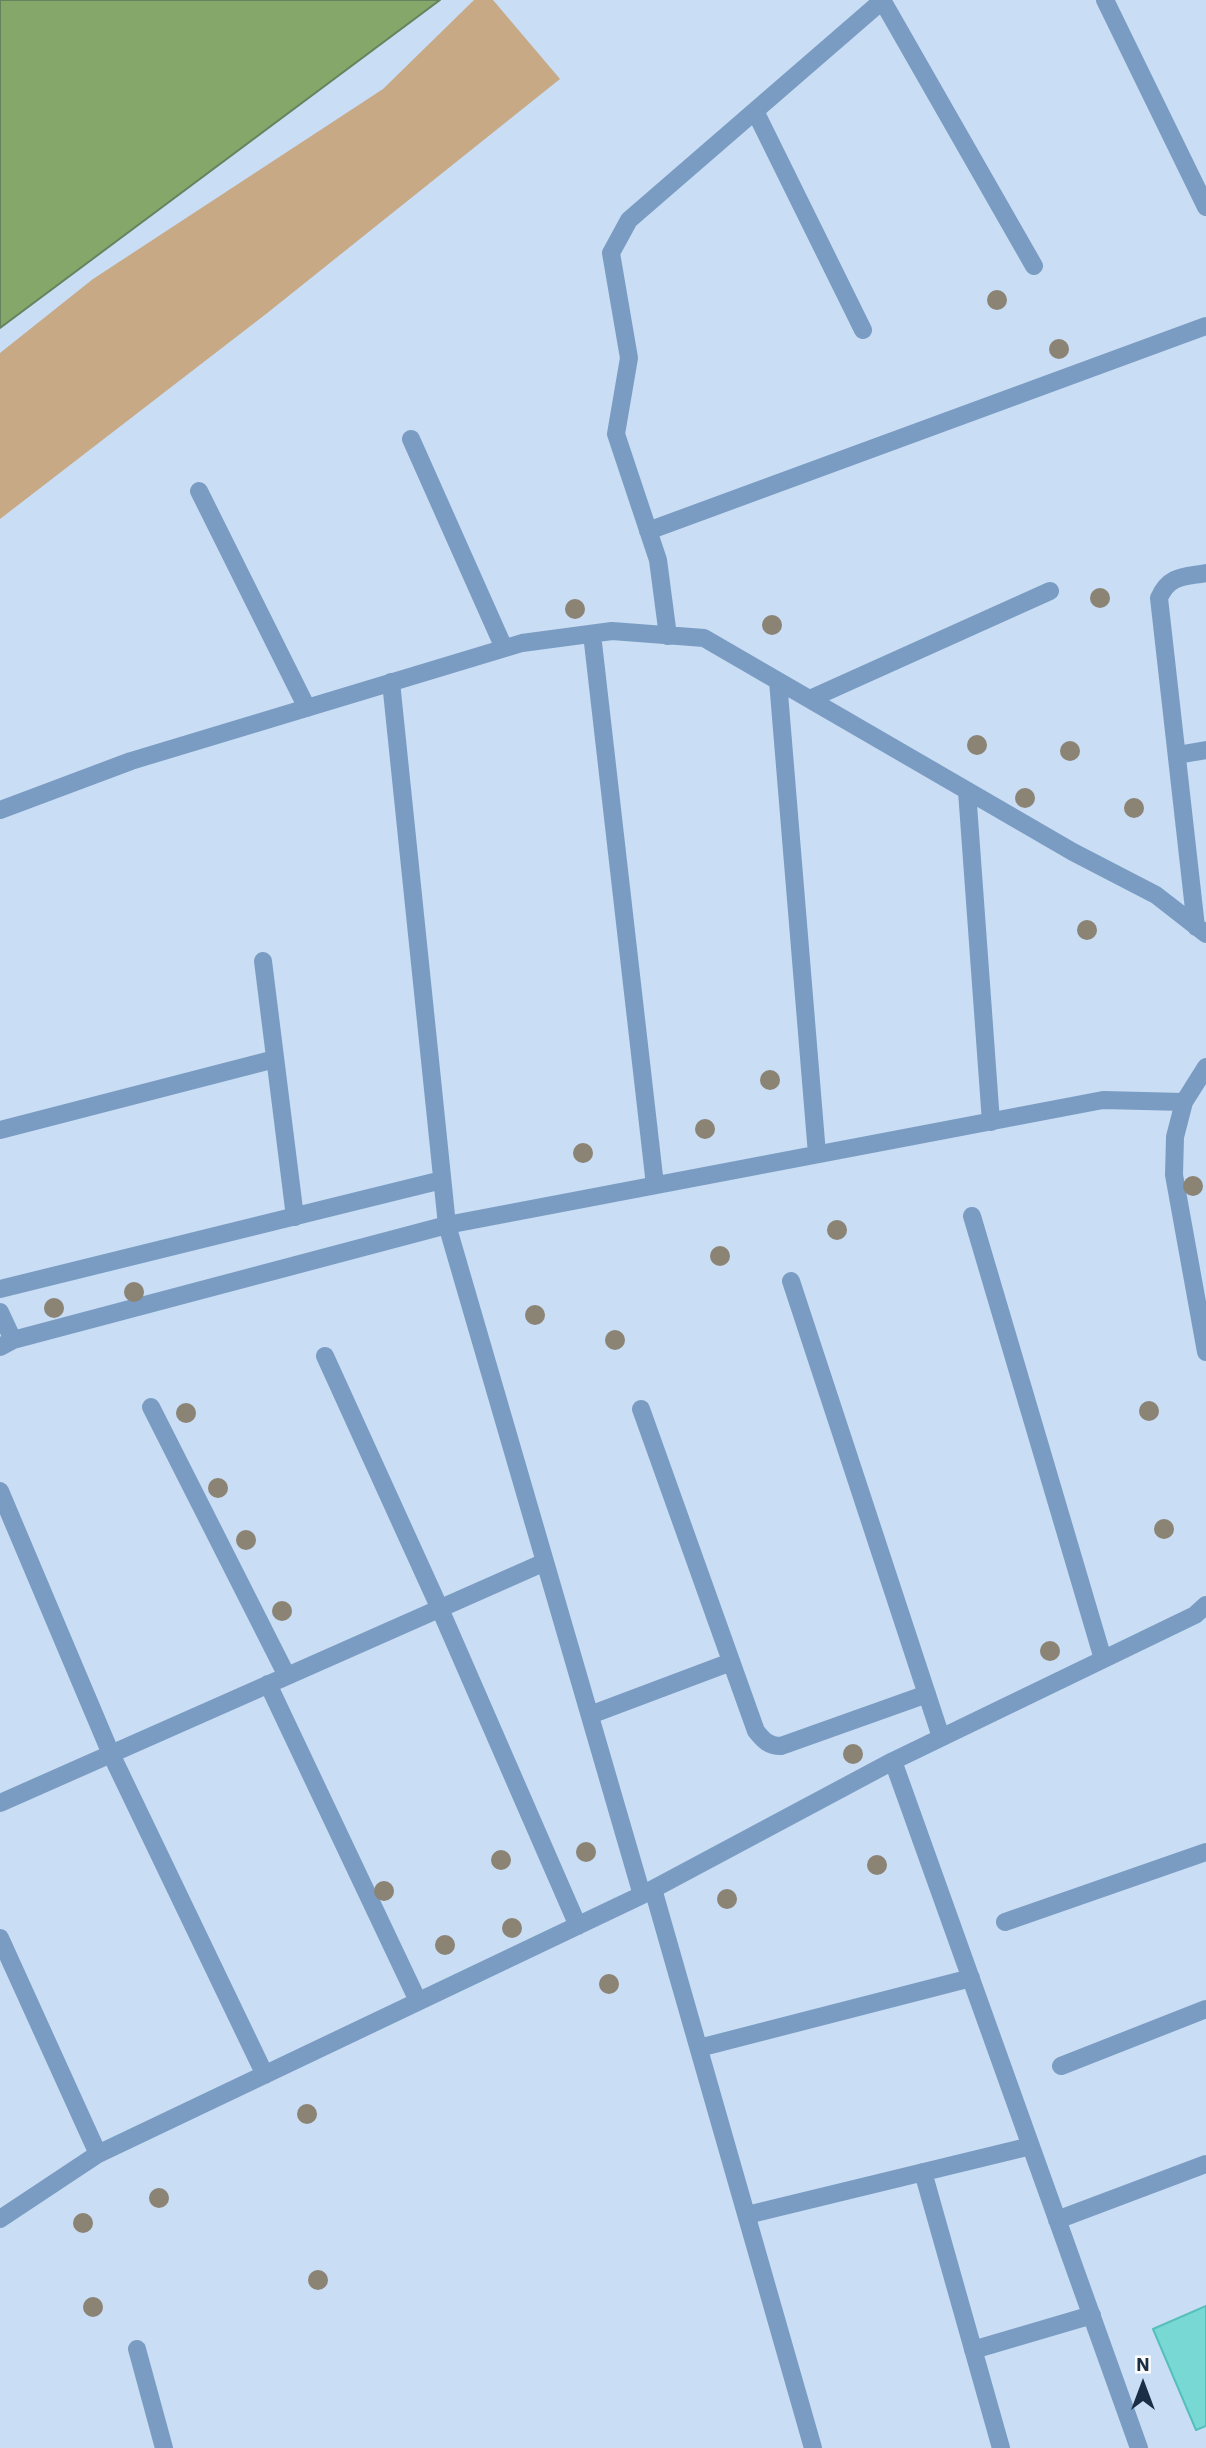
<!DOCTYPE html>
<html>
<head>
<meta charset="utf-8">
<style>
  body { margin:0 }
  #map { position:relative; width:1206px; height:2448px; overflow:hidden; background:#c9ddf4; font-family:"IBM Plex Sans",sans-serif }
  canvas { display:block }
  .north { position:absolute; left:1108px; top:2350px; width:70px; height:70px; -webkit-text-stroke:5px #fbfbfb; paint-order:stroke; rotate:0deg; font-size:19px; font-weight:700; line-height:28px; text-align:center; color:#1a2f45 }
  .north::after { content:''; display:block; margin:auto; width:24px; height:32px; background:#1a2f45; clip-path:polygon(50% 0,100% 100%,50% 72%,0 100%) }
</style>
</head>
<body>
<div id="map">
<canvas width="1206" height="2448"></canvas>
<div class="north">N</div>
</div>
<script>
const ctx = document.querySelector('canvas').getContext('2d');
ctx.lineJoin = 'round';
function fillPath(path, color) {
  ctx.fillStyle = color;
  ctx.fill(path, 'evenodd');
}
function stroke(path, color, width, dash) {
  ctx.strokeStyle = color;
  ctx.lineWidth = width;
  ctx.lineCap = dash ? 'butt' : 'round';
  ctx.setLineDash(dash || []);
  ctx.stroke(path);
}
fillPath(new Path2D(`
  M474,0H493L560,79L266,314L0,519V353L93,279L383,89Z`), '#c7a986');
const water = new Path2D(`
  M0,0H440L0,328Z`);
fillPath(water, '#85a76a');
stroke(water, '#65835f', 2);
const building = new Path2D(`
  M1206,2306V2426L1196,2430L1153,2329Z`);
fillPath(building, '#77d8d4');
stroke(building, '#56bfbb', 2);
stroke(new Path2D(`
  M882,0L1034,266
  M1105,0L1206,207
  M755,111L863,330
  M411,439L504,648
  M199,491L307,708
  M648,531L1206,326
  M592,634L655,1185
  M668,636L658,560L616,434L629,358L611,253L629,220L883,0
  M778,681L817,1154
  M391,682L447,1225L642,1895
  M810,699L1050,591
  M1177,755L1206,750
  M967,791L991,1122
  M0,810L131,761L522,643L612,631L704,638L1073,852L1156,895L1206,934
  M1196,927L1159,598C1169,575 1184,577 1206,573
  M263,961L295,1217
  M1206,1067L1184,1102L1175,1137L1174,1175L1206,1352
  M0,1130L275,1059
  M972,1216L1103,1659
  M791,1281L941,1737
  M0,1289L442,1180
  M0,1312L13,1340
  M0,1347L13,1340L447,1225L1103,1100L1184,1102
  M325,1356L440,1609L578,1926
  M151,1407L287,1676
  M641,1409L756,1731C764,1741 769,1746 781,1746L927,1694
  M0,1491L111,1754L265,2075
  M268,1684L418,2001
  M590,1715L731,1662
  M893,1761L1139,2448
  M0,1803L545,1562
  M653,1889L813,2448
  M1005,1922L1206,1852
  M0,1938L98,2154
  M699,2048L971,1978
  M1061,2066L1206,2009
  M923,2172L1001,2448
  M747,2215L1031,2146
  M0,2219L98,2154L642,1895L893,1761L1195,1615L1206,1605
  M1057,2220L1206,2164
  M137,2349L164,2448
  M973,2350L1092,2315`), '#7a9cc2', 18);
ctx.fillStyle = '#8b8374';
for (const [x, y] of [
  [997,300],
  [1059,349],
  [1100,598],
  [575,609],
  [772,625],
  [977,745],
  [1070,751],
  [1025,798],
  [1134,808],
  [1087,930],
  [770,1080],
  [705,1129],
  [583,1153],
  [1193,1186],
  [837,1230],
  [720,1256],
  [134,1292],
  [54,1308],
  [535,1315],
  [615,1340],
  [1149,1411],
  [186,1413],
  [218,1488],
  [1164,1529],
  [246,1540],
  [282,1611],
  [1050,1651],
  [853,1754],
  [586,1852],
  [501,1860],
  [877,1865],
  [384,1891],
  [727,1899],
  [512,1928],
  [445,1945],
  [609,1984],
  [307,2114],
  [159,2198],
  [83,2223],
  [318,2280],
  [93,2307]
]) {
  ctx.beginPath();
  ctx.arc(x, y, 10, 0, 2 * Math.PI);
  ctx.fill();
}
</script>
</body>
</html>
